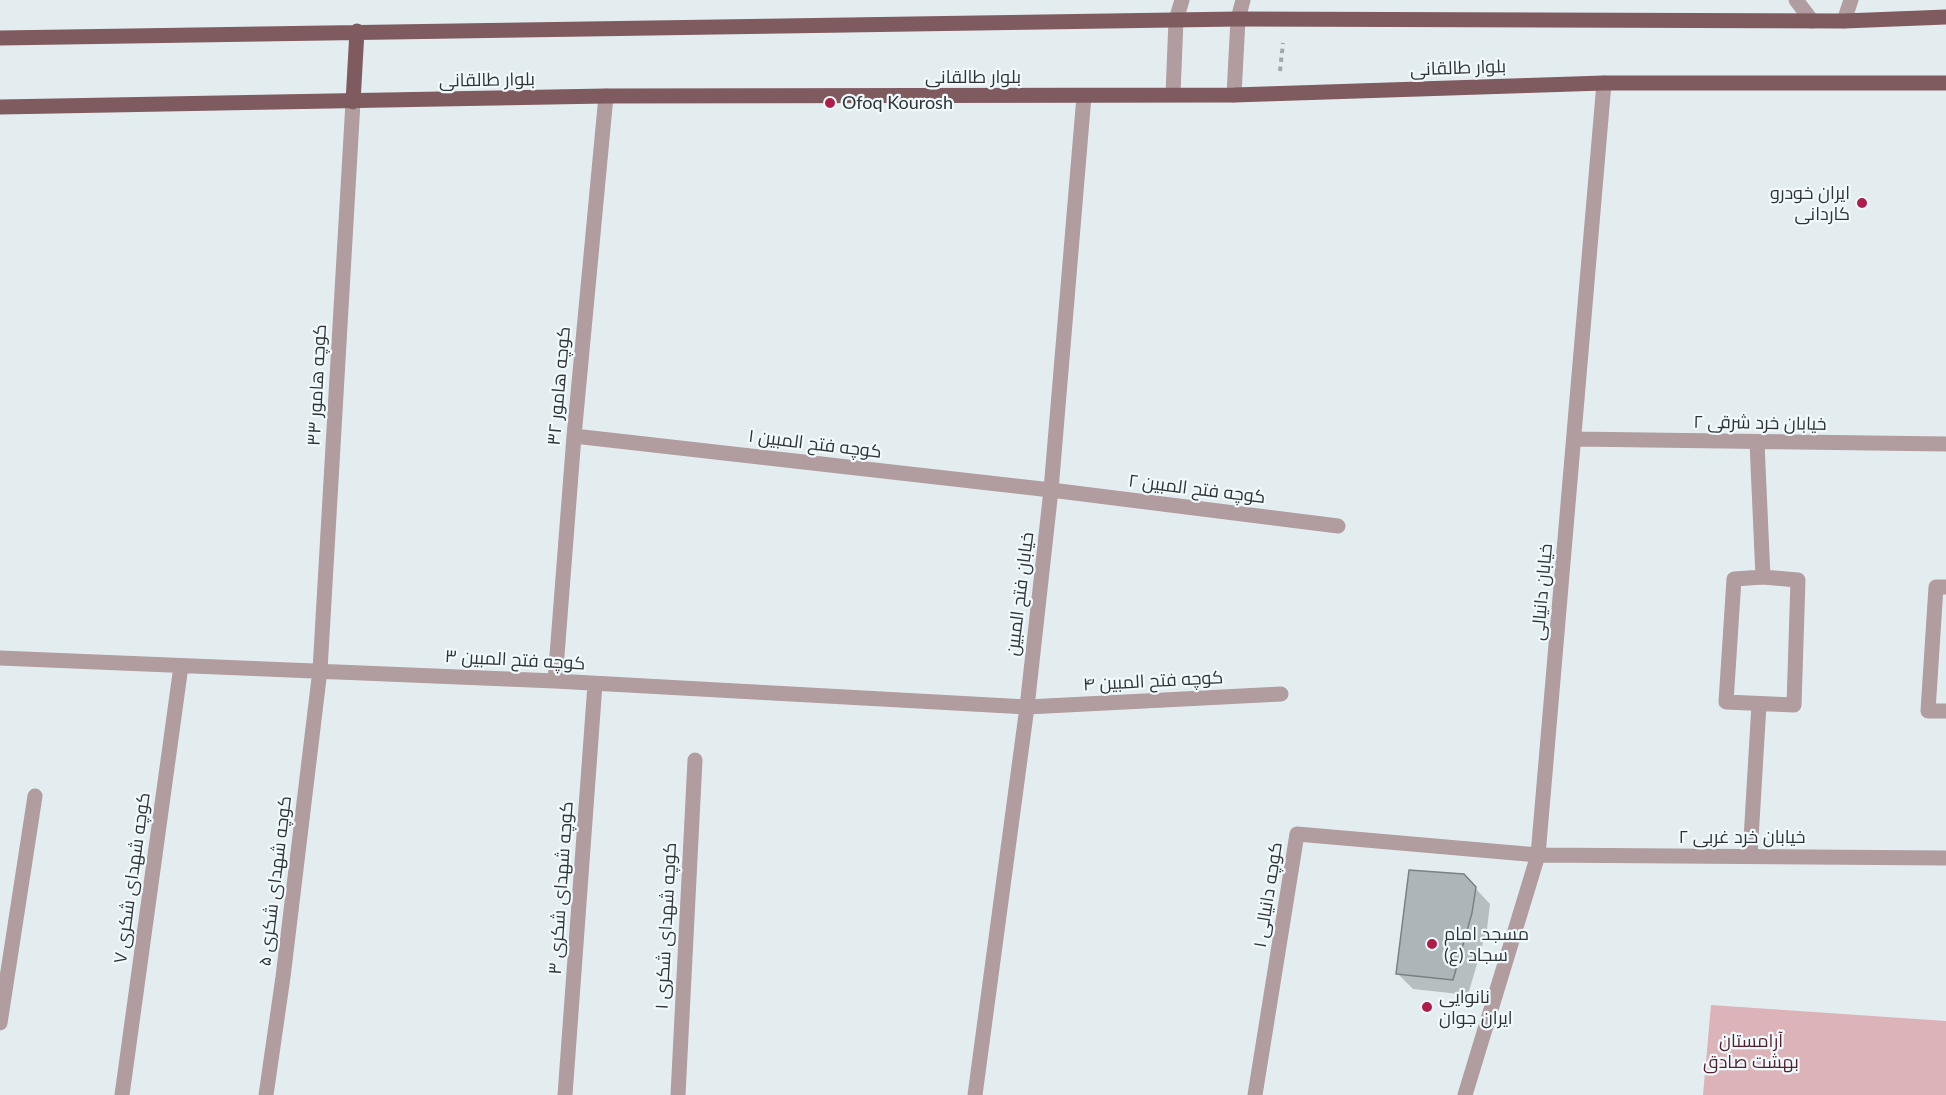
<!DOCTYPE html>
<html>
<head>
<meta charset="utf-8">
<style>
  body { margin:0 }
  canvas { display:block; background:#e3edf0 }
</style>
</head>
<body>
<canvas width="1946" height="1095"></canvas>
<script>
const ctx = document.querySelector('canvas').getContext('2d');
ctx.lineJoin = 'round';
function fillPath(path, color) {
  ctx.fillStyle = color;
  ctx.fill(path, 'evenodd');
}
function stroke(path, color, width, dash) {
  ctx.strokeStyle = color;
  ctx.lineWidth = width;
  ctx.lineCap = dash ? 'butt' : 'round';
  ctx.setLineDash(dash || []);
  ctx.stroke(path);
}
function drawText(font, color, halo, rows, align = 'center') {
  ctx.font = font + ' Lato,Cairo,sans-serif';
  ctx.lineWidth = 4.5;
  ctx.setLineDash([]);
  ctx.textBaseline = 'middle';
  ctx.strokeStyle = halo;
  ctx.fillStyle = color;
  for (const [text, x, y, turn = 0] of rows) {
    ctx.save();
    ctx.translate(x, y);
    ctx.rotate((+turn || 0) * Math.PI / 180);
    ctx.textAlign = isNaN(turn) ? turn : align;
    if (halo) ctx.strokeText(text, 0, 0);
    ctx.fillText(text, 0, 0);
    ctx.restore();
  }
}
fillPath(new Path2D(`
  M1711,1005L1946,1021V1095H1703Z`), '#dcb3b8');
fillPath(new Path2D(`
  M1463,875L1490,904L1487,929L1468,995L1413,989L1398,974Z`), '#0003');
const building = new Path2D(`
  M1409,870L1464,874L1476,887L1472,913L1453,980L1396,974Z`);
fillPath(building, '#acb5b8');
stroke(building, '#788183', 1.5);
stroke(new Path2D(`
  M1280,71L1283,43`), '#a0a8aa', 4, [4.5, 4.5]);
stroke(new Path2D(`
  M1796,0L1812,21
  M1844,21L1851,0
  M1173,94L1176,20L1182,0
  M1234,95L1238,19L1243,0
  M574,436L1051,490L1338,526
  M1574,439L1946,444
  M1757,443L1763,577
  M1763,577L1798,580L1794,705L1726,702L1734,579Z
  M1946,587H1936L1928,711H1946
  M0,658L555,681L1027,707L1281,694
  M555,681L574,436L606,96
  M1750,856L1759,704
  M0,1023L35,796
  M122,1095L181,666
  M266,1095L283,977L320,670L353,102
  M565,1095L595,684
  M678,1095L695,760
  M975,1095L1027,707L1051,490L1084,96
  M1255,1095L1297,834L1538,855L1946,858
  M1465,1095L1538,855L1604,83`), '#b19c9f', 15);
stroke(new Path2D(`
  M0,38L1238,19L1844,21L1946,17
  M353,102L357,31
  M0,107L606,96L1234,95L1604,83H1946`), '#7f5b60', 15);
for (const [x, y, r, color] of [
  [830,103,6,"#af1d4a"],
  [1862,203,6,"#af1d4a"],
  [1432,944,6,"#af1d4a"],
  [1427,1007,6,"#af1d4a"]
]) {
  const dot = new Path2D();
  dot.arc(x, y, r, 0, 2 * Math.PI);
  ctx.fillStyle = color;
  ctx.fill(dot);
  stroke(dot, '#f0fafd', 2);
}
drawText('18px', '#2f3334', '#f0fafd', [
  ["بلوار طالقانی",1458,68,-2],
  ["بلوار طالقانی",973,77],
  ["بلوار طالقانی",487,80,-1],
  ["کوچه هامور ۳۳",317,385,-87],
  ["کوچه هامور ۳۲",559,386,-85],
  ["خیابان خرد شرقی ۲",1760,423,1],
  ["کوچه فتح المبین ۱",815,444,7],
  ["کوچه فتح المبین ۲",1197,489,7],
  ["خیابان دانیالی",1542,592,-85],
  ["خیابان فتح المبین",1020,594,-83],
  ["کوچه فتح المبین ۳",515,660,3],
  ["کوچه فتح المبین ۴",1153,681,-3],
  ["خیابان خرد غربی ۲",1742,837],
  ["کوچه شهدای شکری ۷",132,878,-82],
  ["کوچه شهدای شکری ۵",275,881,-83],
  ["کوچه شهدای شکری ۳",561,888,-86],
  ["کوچه دانیالی ۱",1268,895,-81],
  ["کوچه شهدای شکری ۱",666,926,-87]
]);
drawText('18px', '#2f3334', '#f0fafd', [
  ["Ofoq Kourosh",842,103],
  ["ایران خودرو",1850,193,"right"],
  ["کاردانی",1850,214,"right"],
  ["مسجد امام",1444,934],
  ["سجاد (ع)",1444,955],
  ["نانوایی",1439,997],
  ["ایران جوان",1439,1018]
], 'left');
drawText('18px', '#581e2b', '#f0fafd', [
  ["آرامستان",1751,1041],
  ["بهشت صادق",1751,1062]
]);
</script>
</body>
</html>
